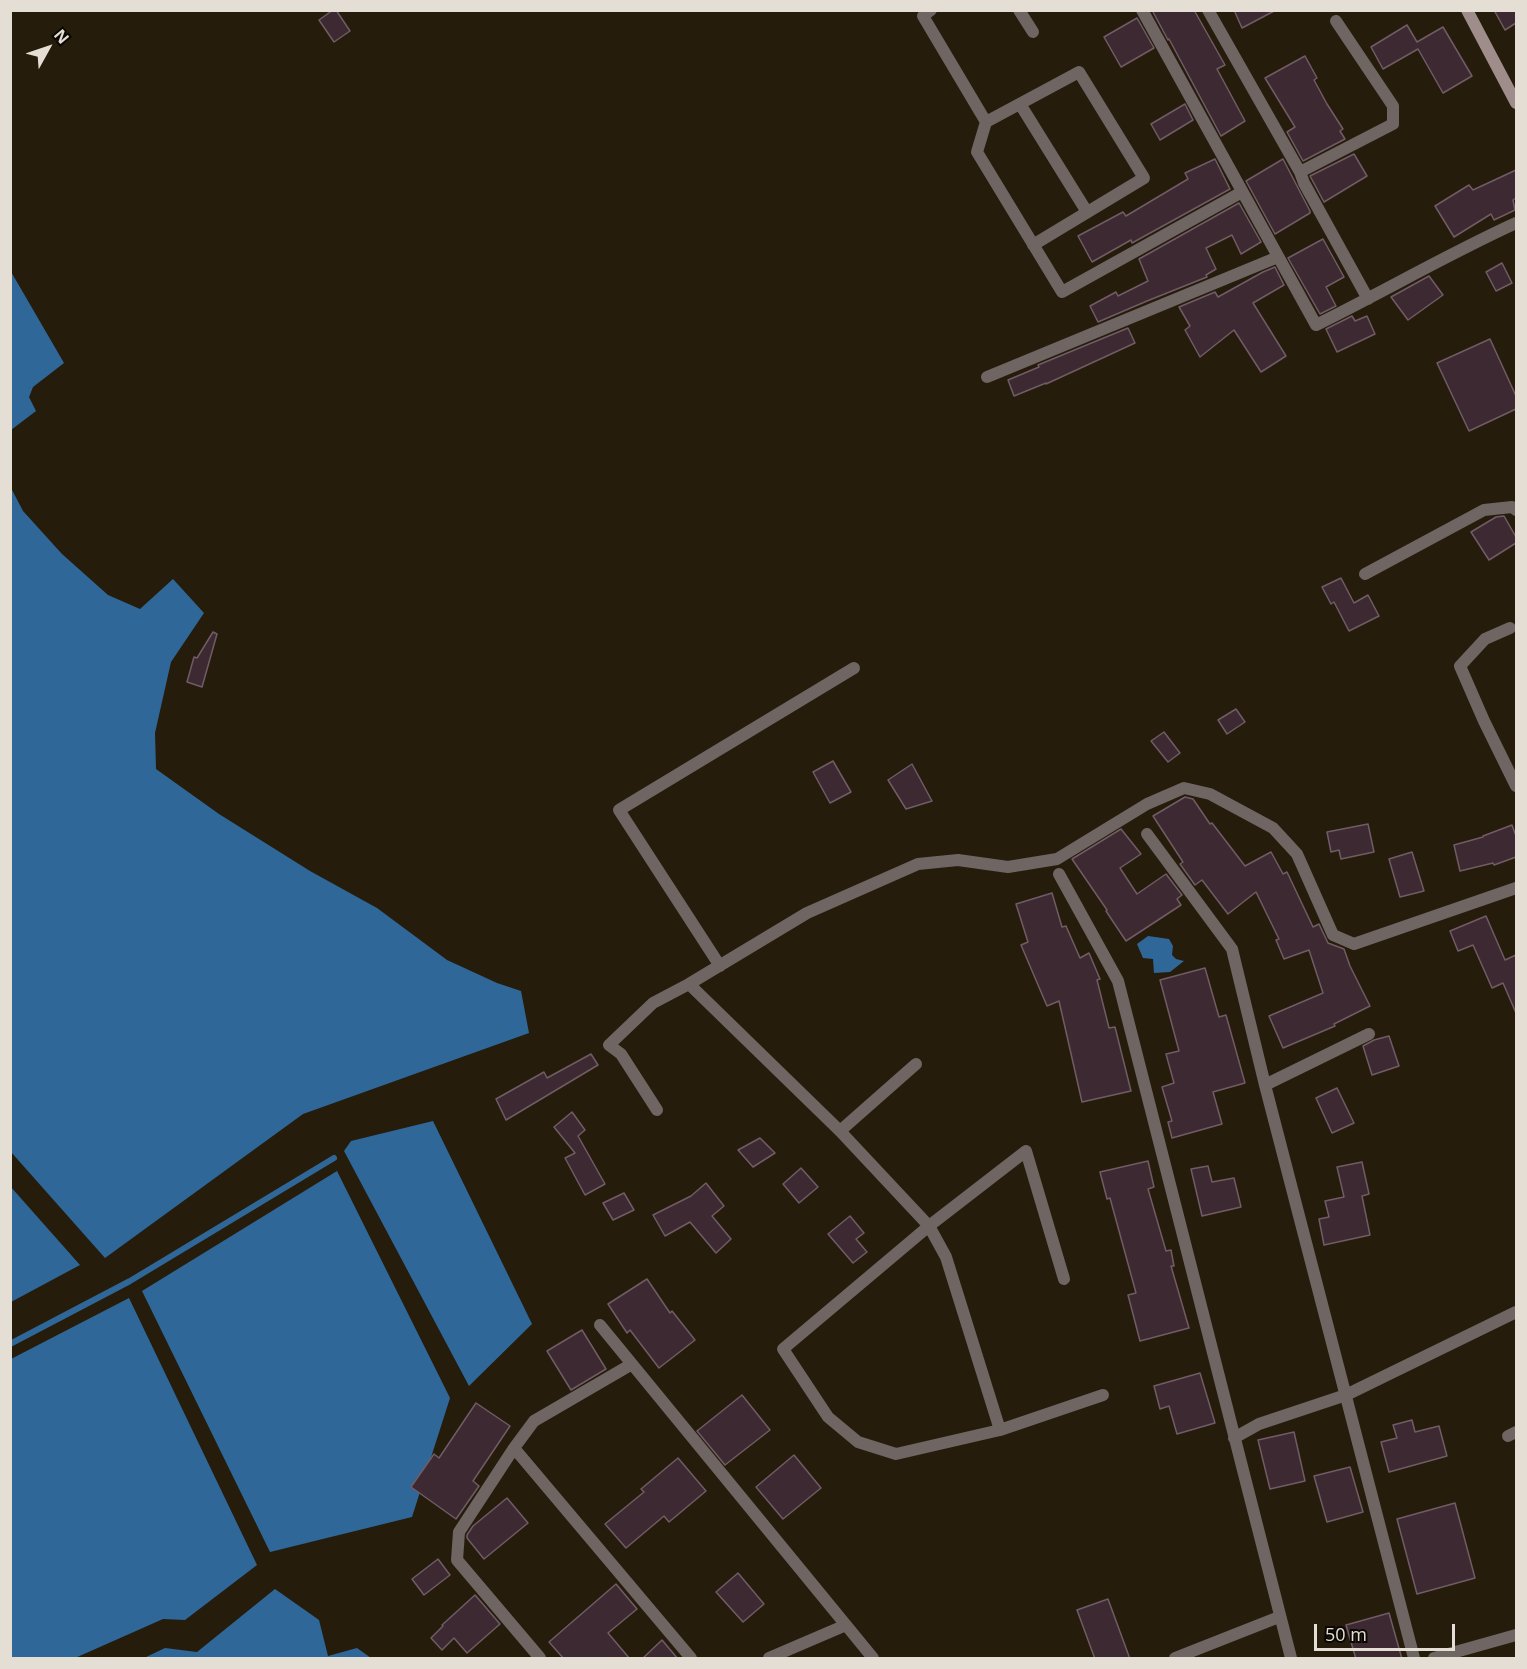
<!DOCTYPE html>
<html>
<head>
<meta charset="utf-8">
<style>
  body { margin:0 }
  #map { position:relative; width:1527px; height:1669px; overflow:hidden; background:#251c0c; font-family:"Open Sans",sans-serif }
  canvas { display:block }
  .frame { position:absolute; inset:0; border:12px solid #e4ded4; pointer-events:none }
  .north { position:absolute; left:18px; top:18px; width:60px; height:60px; -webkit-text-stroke:4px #0b0703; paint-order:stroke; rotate:50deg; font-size:16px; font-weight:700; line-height:24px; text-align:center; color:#e4ded4 }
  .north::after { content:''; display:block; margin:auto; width:21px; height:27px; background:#e4ded4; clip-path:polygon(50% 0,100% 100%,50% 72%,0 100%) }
  .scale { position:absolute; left:1314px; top:1624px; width:141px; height:27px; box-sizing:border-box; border:3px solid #e4ded4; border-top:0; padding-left:8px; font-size:18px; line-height:21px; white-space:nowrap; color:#e4ded4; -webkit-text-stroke:4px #0b0703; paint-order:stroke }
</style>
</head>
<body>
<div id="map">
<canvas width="1527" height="1669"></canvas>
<div class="frame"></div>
<div class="north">N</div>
<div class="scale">50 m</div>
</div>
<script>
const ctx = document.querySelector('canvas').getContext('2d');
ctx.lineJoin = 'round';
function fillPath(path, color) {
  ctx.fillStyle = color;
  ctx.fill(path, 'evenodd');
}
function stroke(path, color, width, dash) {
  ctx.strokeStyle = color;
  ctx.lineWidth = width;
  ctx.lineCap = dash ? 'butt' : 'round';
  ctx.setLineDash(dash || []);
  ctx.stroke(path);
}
fillPath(new Path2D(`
  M10,270L64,363L33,387L29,397L36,411L11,430Z
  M10,486L23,511L62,554L108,595L140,609L173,579L204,613L171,662L155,733L156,769L219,814L310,871L377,908L447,960L497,983L521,991L529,1033L303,1114L105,1258L11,1152Z
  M1148,936L1169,939L1173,946L1172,955L1176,959L1184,961L1170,972L1154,973L1153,959L1143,958L1137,944Z
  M433,1121L532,1324L469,1386L344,1151L351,1141Z
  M337,1171L450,1398L412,1517L270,1552L142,1291Z
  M10,1186L80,1265L11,1302H10Z
  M129,1298L257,1565L185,1620L163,1619L75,1658H11V1359Z
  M275,1589L319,1620L328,1656L357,1648L371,1658H144L165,1648L197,1652Z`), '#2f6898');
stroke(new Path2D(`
  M10,1344L130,1281L334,1158`), '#2f6898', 6);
const building = new Path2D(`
  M333,10H336L350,31L334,42L319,20Z
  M1152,10H1194L1225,65L1217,69L1245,121L1221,136L1169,39L1168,40Z
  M1234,10H1276L1242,28Z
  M1494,10H1516V23L1505,30Z
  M1137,18L1154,48L1121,67L1104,37Z
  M1407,25L1417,42L1443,27L1472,76L1443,93L1418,49L1383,69L1371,47Z
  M1305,56L1317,78L1314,80L1327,104L1343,129L1340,131L1345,139L1303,161L1287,132L1295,127L1265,78Z
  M1185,104L1193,120L1160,140L1151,124Z
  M1354,154L1367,176L1324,202L1310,176Z
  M1215,159L1230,189L1132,243L1131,240L1092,262L1078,236L1123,212L1126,216L1188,179L1185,173Z
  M1283,159L1310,211V213L1275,234L1246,181Z
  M1516,170V198L1513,200L1515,210L1494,220L1491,214L1454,237L1435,206L1469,185L1473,190Z
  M1239,203L1261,242L1241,254L1232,235L1206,248L1216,269L1206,275L1207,277L1147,301L1098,322L1090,306L1116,292L1118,296L1148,281L1139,259Z
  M1323,239L1344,277L1326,287L1336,306L1320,314L1288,258Z
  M1502,263L1512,283L1496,291L1486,272Z
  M1275,267L1284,285L1253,303L1286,356L1261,372L1234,330L1200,357L1185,330L1190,326L1179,307L1215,292L1218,297L1263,272Z
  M1429,276L1443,295L1408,320L1391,297Z
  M1352,316L1355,321L1367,316L1375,334L1337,352L1326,329Z
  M1128,328L1135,343L1046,384V383L1014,396L1008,380L1039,367L1038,365L1055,358Z
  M1490,339L1516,396V409L1469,431L1437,363Z
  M1504,516L1516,537V543L1489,560L1471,532L1496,517Z
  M1341,578L1354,603L1368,595L1379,616L1349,631L1334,602L1331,604L1322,587Z
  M213,632L217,634L202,687L187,682L194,657L197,658Z
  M1236,709L1245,722L1227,734L1218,720Z
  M1164,732L1180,753L1168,762L1151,741Z
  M833,761L851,792L830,803L813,772Z
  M912,764L932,801L906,809L888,780Z
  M1185,797L1193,799L1210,824L1212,823L1245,866L1271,852L1283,874L1287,872L1313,927L1319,924L1328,943L1344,949L1350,966L1370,1006L1334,1024L1335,1026L1283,1048L1269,1016L1323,993L1309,950L1284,959L1276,940L1279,939L1256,892L1228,914L1202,880L1195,885L1180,864L1183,862L1153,816Z
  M1368,824L1374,852L1341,859L1339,850L1331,852L1327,832Z
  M1512,825L1516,836V857L1494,865L1493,863L1460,871L1454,845L1483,837V836Z
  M1121,829L1141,854L1120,868L1137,894L1166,874L1182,895L1177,899L1181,905L1126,941L1106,911L1107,910L1072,859Z
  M1412,852L1424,891L1400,897L1389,859Z
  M1052,893L1062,927L1066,926L1080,958L1089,953L1100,979L1097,980L1109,1028L1115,1027L1131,1091L1082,1102L1059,1001L1047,1006L1021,945L1028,942L1016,904Z
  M1486,916L1505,960L1516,955V1013L1503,983L1492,988L1473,945L1458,951L1450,931Z
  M1205,968L1219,1017L1226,1015L1245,1083L1213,1092L1222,1124L1172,1138L1168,1122L1172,1121L1162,1087L1174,1083L1166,1054L1179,1051L1160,980Z
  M1389,1036L1399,1066L1372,1075L1363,1046L1374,1040Z
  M591,1054L598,1065L506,1120L496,1099L544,1072L547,1078Z
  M1337,1088L1354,1123L1332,1133L1316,1098Z
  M572,1112L585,1130L578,1136L605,1184L585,1195L565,1158L575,1153L554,1127Z
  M760,1138L775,1153L753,1167L738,1150Z
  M1148,1161L1154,1187L1148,1189L1166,1251L1171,1250L1174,1266H1171L1189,1328L1140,1341L1128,1295L1136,1293L1110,1198L1107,1199L1100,1172Z
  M1362,1162L1369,1194L1362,1196L1370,1235L1324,1245L1319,1219L1329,1217L1325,1201L1344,1197L1337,1167Z
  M1208,1166L1212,1182L1234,1178L1241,1207L1202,1216L1191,1169Z
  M801,1168L818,1187L799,1203L783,1184Z
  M706,1183L724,1206L712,1216L731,1239L716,1253L690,1222L665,1236L653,1215L691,1196Z
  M624,1193L634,1210L613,1220L603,1203Z
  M850,1216L864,1233L856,1239L867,1252L853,1263L828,1234Z
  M647,1279L670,1313L672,1311L695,1340L659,1368L630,1330L627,1333L608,1304Z
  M582,1330L606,1369L571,1390L547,1351Z
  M1200,1373L1215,1423L1177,1434L1169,1406L1160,1409L1154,1386Z
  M742,1395L770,1430L725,1465L697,1431Z
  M476,1403L510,1426L473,1481L479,1486L456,1519L411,1487L434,1454L439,1458Z
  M1412,1420L1415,1432L1439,1426L1447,1456L1389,1472L1381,1442L1397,1438L1393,1425Z
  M1294,1432L1305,1481L1270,1489L1258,1440Z
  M794,1455L821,1488L783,1519L756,1487Z
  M678,1458L706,1491L669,1522L664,1516L626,1548L605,1524L644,1492L641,1489Z
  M1350,1467L1363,1512L1327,1522L1314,1476Z
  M507,1498L528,1523L484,1559L467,1538V1535L473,1526Z
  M1455,1503L1475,1578L1417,1594L1397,1519Z
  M438,1559L450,1575L424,1595L412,1579Z
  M738,1573L764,1604L743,1622L716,1592Z
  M616,1584L637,1609L608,1633L630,1659H564L549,1642Z
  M475,1595L500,1624L467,1653L454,1638L442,1650L431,1638L443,1626L442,1625Z
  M1108,1599L1130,1659H1095L1077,1610Z
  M1389,1613L1402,1659H1356L1346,1625Z
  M662,1640L678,1659H642Z`);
fillPath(building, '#3c2931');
stroke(building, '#715c65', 1.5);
stroke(new Path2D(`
  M931,10L923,16L986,122
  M1019,10L1033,32
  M1142,10L1316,325C1383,292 1448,254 1516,223
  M1208,10L1300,172L1304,183L1368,299
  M1020,104L1087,212
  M1300,172L1393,124V106L1336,21
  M1033,245L1144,178L1079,72L986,122L977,152L1062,292L1242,192
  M987,377L1278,257
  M1365,574L1484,510L1512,507L1516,510
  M1510,628L1485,639L1460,666L1484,721L1516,786
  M1147,834L1232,949L1265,1085L1414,1658
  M1059,874L1118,981L1291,1658
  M720,966L619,810L854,668
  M689,984L840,1131L929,1226L946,1257L1000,1430
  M1265,1085L1369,1034
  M657,1110L621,1054L609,1045L653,1003L689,984L807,913L918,864L958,860L1008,867L1057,859L1147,804L1184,788L1210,794L1273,828L1297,854L1333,935L1354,944L1516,888
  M840,1131L916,1064
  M1064,1279L1026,1151L929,1226L783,1349L828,1417L858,1442L896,1454L1000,1430L1103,1395
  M600,1325L873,1658
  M1508,1436L1516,1432
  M1234,1438L1259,1424L1346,1395L1516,1312
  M514,1448L691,1658
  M540,1658L457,1560L459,1532L514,1448L534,1421L632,1364
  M769,1658L846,1625
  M1175,1658L1279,1617
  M1434,1658L1516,1635`), '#6f6562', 12);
stroke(new Path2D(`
  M1467,10L1516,103`), '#9e8d8a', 12);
</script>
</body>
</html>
